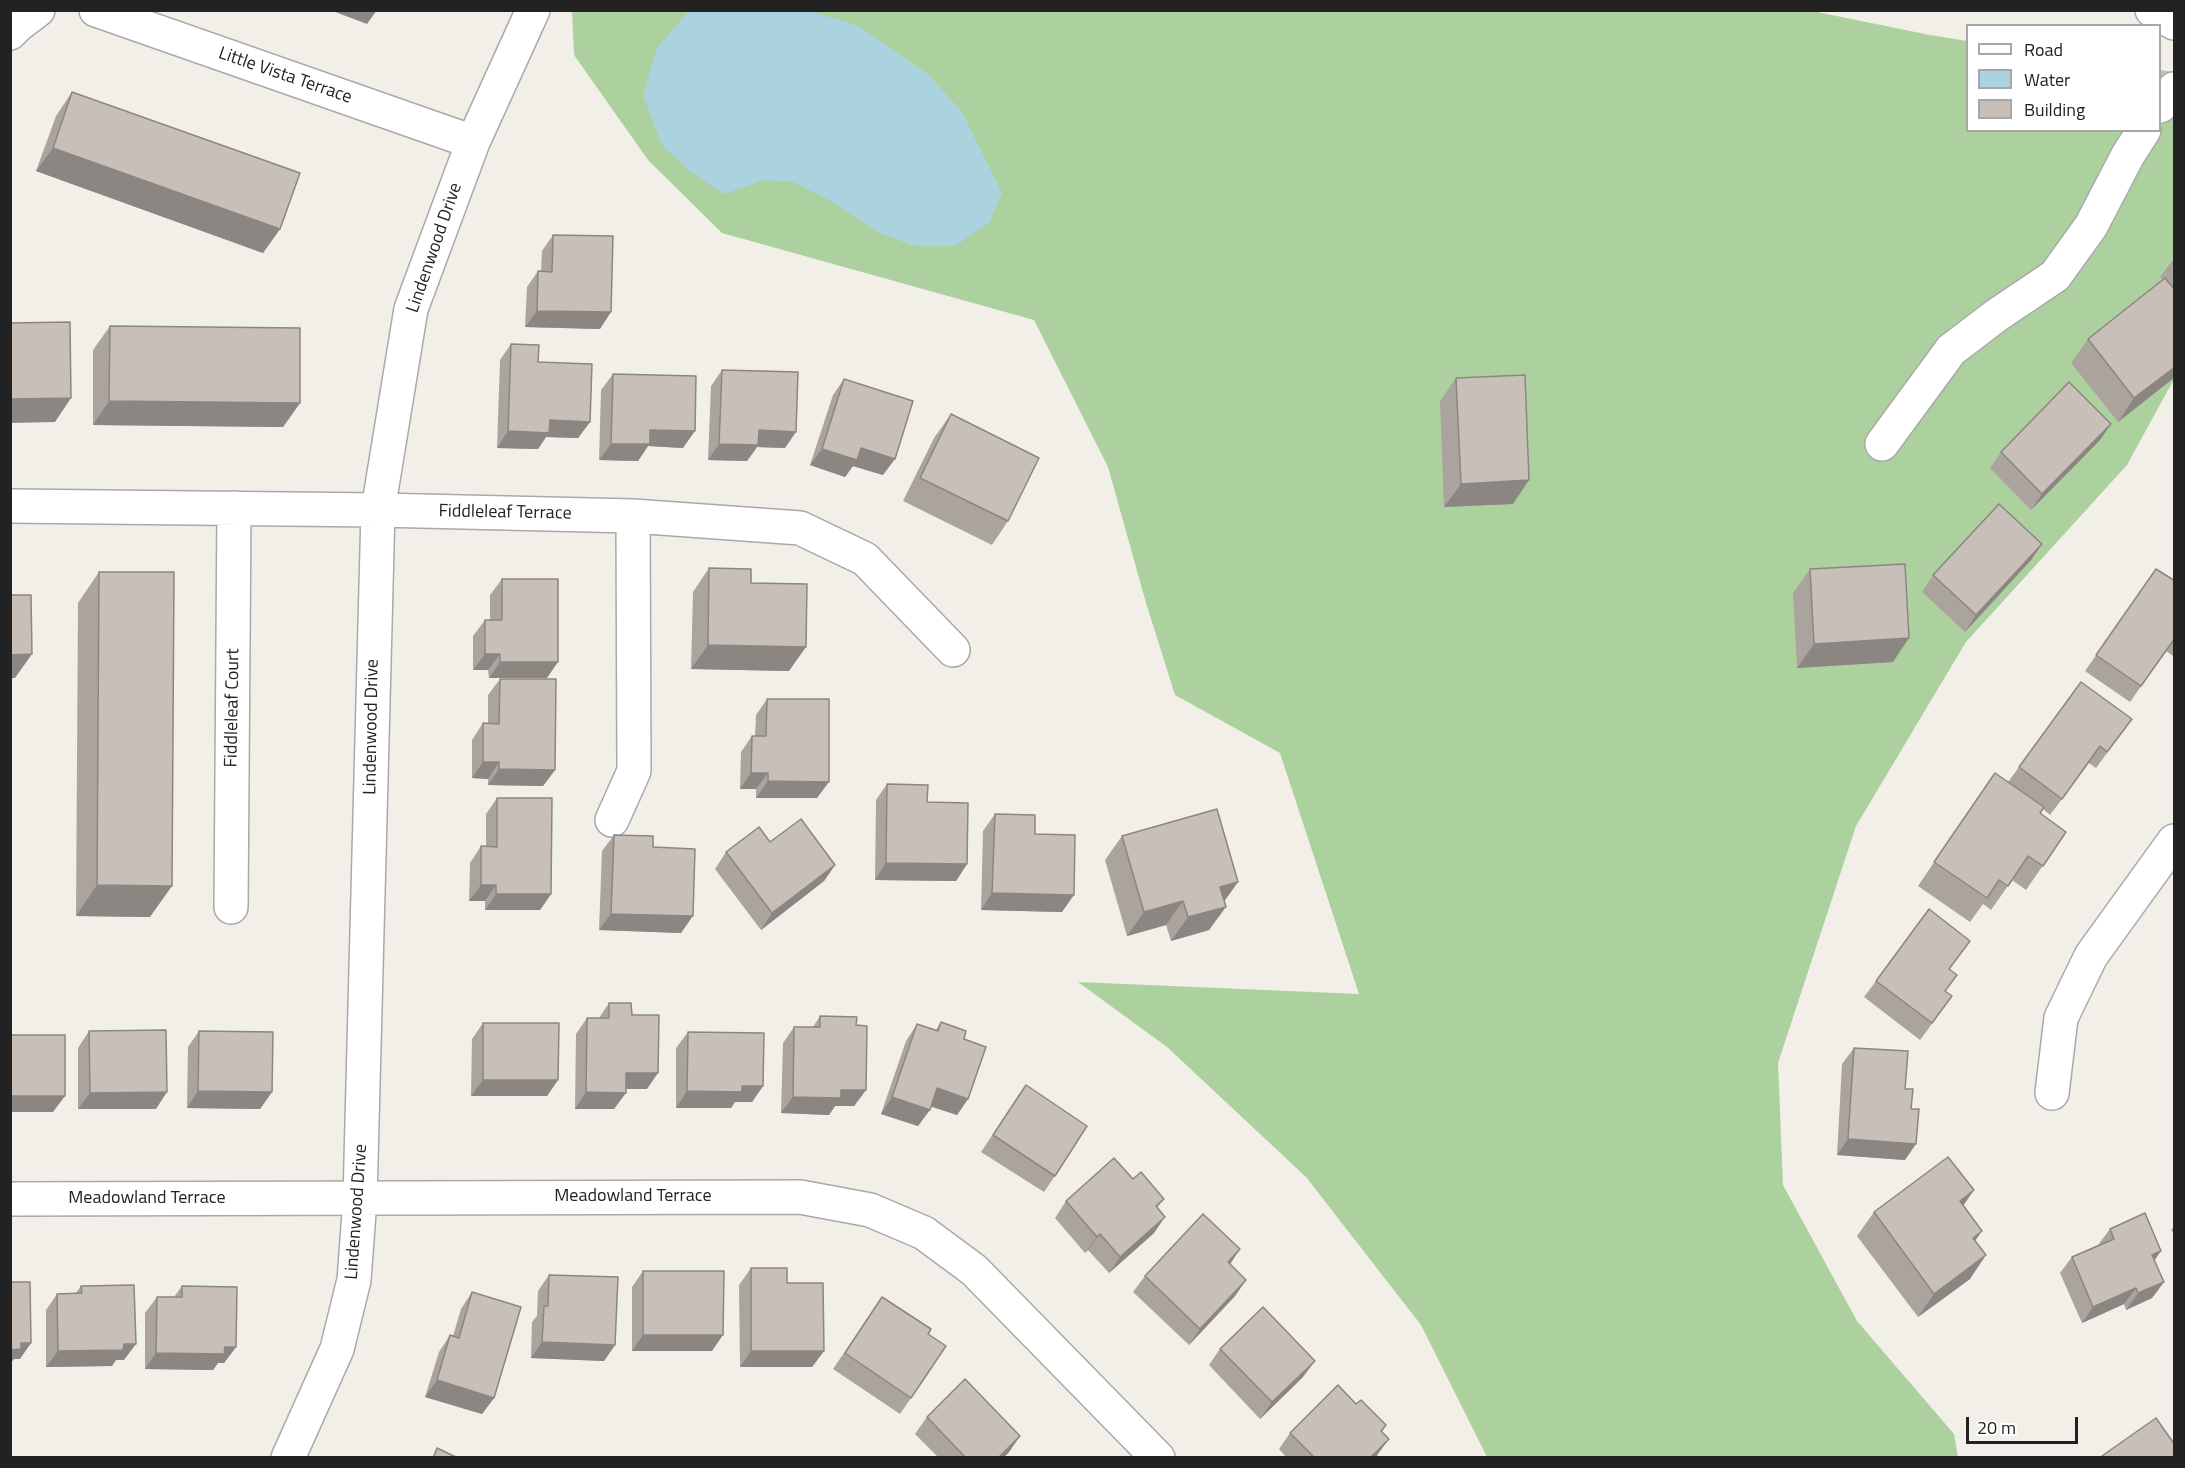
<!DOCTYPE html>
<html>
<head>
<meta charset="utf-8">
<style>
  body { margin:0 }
  #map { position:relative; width:2185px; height:1468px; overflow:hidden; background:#f2efe9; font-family:"Titillium Web",sans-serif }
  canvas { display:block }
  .frame { position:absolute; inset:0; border:12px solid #222; pointer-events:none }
  .legend { position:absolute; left:1966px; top:24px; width:195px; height:108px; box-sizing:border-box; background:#fff; border:2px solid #a7a7a7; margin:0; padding:8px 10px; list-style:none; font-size:18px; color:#222 }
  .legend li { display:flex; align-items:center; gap:12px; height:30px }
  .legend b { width:30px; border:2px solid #a7a7a7 }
  .scale { position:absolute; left:1966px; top:1417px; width:112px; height:27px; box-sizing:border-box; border:3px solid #222; border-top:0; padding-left:8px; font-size:18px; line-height:21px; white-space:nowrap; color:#222; -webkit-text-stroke:4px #fff; paint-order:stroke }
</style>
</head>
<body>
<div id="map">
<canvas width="2185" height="1468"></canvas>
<div class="frame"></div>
<ul class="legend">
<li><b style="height:8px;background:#fff"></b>Road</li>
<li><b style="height:16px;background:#aad3df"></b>Water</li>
<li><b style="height:16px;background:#c7bfb8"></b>Building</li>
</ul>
<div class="scale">20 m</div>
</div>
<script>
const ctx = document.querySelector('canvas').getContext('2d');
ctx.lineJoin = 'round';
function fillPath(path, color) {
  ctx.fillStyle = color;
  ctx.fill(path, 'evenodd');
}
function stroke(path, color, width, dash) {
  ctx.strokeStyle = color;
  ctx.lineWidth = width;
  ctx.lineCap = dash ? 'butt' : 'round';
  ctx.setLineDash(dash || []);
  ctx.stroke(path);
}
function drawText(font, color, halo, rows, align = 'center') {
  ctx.font = font + ' "Titillium Web",sans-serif';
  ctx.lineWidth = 4.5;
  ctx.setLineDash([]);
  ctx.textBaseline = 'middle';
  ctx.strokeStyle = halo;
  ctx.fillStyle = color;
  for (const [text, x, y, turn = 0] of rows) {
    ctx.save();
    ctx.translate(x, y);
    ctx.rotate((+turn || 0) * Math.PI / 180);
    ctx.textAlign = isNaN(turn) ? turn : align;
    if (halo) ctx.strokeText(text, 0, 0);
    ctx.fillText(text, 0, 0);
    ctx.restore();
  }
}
fillPath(new Path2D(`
  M572,11H1812L1930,35L1967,41L1968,130H2160V70L2174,72V379L2127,465L1966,642L1856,826L1778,1063L1783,1185L1857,1321L1954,1434L1958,1457H1487L1421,1325L1306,1177L1167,1047L1078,982L1359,994L1280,753L1175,695L1146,603L1108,467L1034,320L722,233L648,160L574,55Z`), '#add19e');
fillPath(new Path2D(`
  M689,11H810L859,26L929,75L962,112L1002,193L989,223L955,246H914L880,233L831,201L793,182L764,180L724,194L691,172L662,145L643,96L657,48Z`), '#aad3df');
const minor = new Path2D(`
  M96,10L473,142
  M2152,10L2174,23
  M10,33L17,26L38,10
  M2160,106L2174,89
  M1882,444L1951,350L1997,315L2055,276L2091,226L2128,155L2144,130
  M10,506L378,510L633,516L800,528L865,559L953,650
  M612,820L634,771L633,516
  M231,907L234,508
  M2052,1093L2061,1018L2091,956L2174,841
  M10,1199L800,1197L870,1210L924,1233L974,1270L1158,1458
  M288,1458L337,1349L354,1280L360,1199L378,510L411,309L473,142L533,10`);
stroke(minor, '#a9a9a9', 36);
stroke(minor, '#fff', 33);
fillPath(new Path2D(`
  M72,92L280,229L263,253L36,171L56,116Z
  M553,235L600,329L525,327L527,287L538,271H541L542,251Z
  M2175,257V377L2118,422L2071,363L2088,339L2163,280L2160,277Z
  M110,326L300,403L283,427L93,425V350Z
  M511,344L538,362L590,422L578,438L546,437L538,449L497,448L500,360Z
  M722,370L785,448L757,447L747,461L708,460L711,386Z
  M613,374L683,448L648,446L638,461L599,460L601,390Z
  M1456,378L1513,504L1444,507L1440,401Z
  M844,379L883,475L853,466L845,477L810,465L833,395Z
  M951,414L1008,521L992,545L903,501L934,438Z
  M2100,440L2031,510L1990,468L2001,452Z
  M2042,544L2031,560L1965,632L1922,592L1933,575Z
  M709,568L789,671L691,669L693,592Z
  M1810,569L1893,662L1797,668L1793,593Z
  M2156,569L2175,581V654L2173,656L2166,651L2130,702L2085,671Z
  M99,572L150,917L76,916L78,603Z
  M502,579L547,678H489L488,670H473V636L485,620H490V595Z
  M500,679L555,770L543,786L488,785V779L472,778V740L483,723H488V695Z
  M767,699L817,798H756V789H740L741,752L752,736H755L756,715Z
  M2132,719L2096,768L2089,763L2050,815L2043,809L2040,813L2066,832L2026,890L2012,880L1991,910L1983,904L1970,922L1918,886L1978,797L2008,782L2019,767Z
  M887,784L967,864L956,881L875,880L876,800Z
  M497,798L551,894L540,910H485V901H469L470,863L481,846L486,847V814Z
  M995,814L1062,912L981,910L983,831Z
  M614,835L681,933L599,930L602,851Z
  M1122,836L1224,901L1209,930L1171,941L1166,925L1127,936L1105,860Z
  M770,842L835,865L824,881L761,930L715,869L726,852Z
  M1950,969L1940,1013L1920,1040L1864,997L1876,981Z
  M609,1003L632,1015L647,1089H626L614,1109H575L576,1034L587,1018H599Z
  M820,1016L856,1025L866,1090L854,1106H835L829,1115L781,1113L783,1043L794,1027H813Z
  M941,1022L964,1039L968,1099L957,1115L931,1106L918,1126L881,1114L906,1041L917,1024L936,1030Z
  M483,1023L558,1080L547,1096H471L472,1039Z
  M89,1031L156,1109H78V1048Z
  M199,1031L272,1092L260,1109L187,1108L188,1047Z
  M688,1032L763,1086L752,1102H735L731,1108H676V1048Z
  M1854,1048L1905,1089V1160L1837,1155L1842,1064Z
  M1026,1085L1055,1176L1044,1192L981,1152Z
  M1133,1179L1164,1199L1157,1208L1154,1233L1109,1273L1088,1250L1085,1253L1055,1218L1066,1201Z
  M1974,1190L1963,1206L1975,1241L1970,1279L1918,1317L1857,1236L1874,1212Z
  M2175,1224V1233L2171,1231Z
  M2110,1229L2154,1260L2164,1282L2152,1298L2126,1310L2124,1304L2082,1323L2060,1273L2072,1257L2098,1245Z
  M1230,1264L1246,1280L1235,1296L1189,1345L1133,1292L1145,1276Z
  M751,1268L787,1283L824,1351L812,1367H740L739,1285Z
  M643,1271L712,1351H632V1287Z
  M549,1275L615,1345L604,1361L531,1358L532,1322L537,1316L538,1291Z
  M81,1286L124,1360H116L112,1366L46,1367V1310L57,1294L76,1293Z
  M182,1286L236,1347L224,1363H218L213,1370L145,1369V1313L157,1297H174Z
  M472,1292L494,1398L482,1414L425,1397L439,1352L450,1335L453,1336L461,1309Z
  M871,1313L928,1334L911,1398L900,1414L833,1369Z
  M1220,1349L1303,1377L1260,1419L1209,1365Z
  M1356,1404L1386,1425L1382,1432L1377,1456L1375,1458H1287L1279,1449L1290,1433Z
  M927,1417L1020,1436L1009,1452L1003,1458H939L915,1434Z`), '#aba49e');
fillPath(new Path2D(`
  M330,10H377L367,24Z
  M53,148L280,229L263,253L36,171Z
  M537,311L611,312L600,329L525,327Z
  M2175,367V377L2118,422L2134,398Z
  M71,398L55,422L10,423V399Z
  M109,401L300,403L283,427L93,425Z
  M550,420L590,422L578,438L546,437L538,449L497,448L508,431Z
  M2111,424L2100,440L2031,510L2042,494Z
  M650,430L695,431L683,448L648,446L638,461L599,460L611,444Z
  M759,430L796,432L785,448L757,447L747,461L708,460L719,444Z
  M861,448L895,459L883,475L853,466L845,477L810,465L822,449Z
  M1529,480L1513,504L1444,507L1461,484Z
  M2042,544L2031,560L1965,632L1976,615Z
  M1909,638L1893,662L1797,668L1814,644Z
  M708,645L806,647L789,671L691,669Z
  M32,654L15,678H10V655Z
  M485,654H500L488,670H473Z
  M500,662H558L547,678H489Z
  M483,762H499L488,779L472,778Z
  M499,769L555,770L543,786L488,785Z
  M751,773H768L756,789H740Z
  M768,781L829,782L817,798H756Z
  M886,863L967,864L956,881L875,880Z
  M835,865L824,881L761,930L772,913Z
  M1238,882L1221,906L1220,887Z
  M97,885L172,886L150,917L76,916Z
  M481,885H496L485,901H469Z
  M992,893L1074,895L1062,912L981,910Z
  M496,894H551L540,910H485Z
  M1183,901L1166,925L1127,936L1144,912Z
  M1226,907L1209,930L1171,941L1188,917Z
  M611,914L693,916L681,933L599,930Z
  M626,1073H658L647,1089H615Z
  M483,1080H558L547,1096H471Z
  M742,1086H763L752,1102H735L731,1108H676L687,1091Z
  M937,1088L968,1099L957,1115L926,1105Z
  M841,1090H866L854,1106H835L829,1115L781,1113L793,1097Z
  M198,1091L272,1092L260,1109L187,1108Z
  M167,1092L156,1109H78L90,1093Z
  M586,1092L626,1093L614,1109H575Z
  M10,1096H65L53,1112H10Z
  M892,1097L930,1110L918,1126L881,1114Z
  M1848,1139L1916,1144L1905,1160L1837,1155Z
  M1974,1190L1957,1214L1960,1201Z
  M1165,1217L1154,1233L1109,1273L1120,1257Z
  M1982,1231L1965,1255L1973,1238Z
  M1100,1234L1088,1250L1085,1253L1097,1237Z
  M1240,1249L1229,1266L1228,1262Z
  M2161,1251L2150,1267L2152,1255Z
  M1986,1255L1970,1279L1918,1317L1934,1294Z
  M1246,1280L1235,1296L1189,1345L1200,1329Z
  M2164,1282L2152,1298L2126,1310L2138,1293Z
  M2136,1288L2124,1304L2082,1323L2093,1307Z
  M643,1335H723L712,1351H632Z
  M542,1342L615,1345L604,1361L531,1358Z
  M21,1343H31L20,1359H14L10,1364V1350Z
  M124,1344H136L124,1360H116L112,1366L46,1367L58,1351Z
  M225,1347H236L224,1363H218L213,1370L145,1369L156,1353Z
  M751,1351H824L812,1367H740Z
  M1315,1361L1303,1377L1260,1419L1272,1402Z
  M437,1380L494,1398L482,1414L425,1397Z
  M1020,1436L1009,1452L1003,1458H998Z
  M1389,1439L1375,1458H1370Z`), '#8b8681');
const building = new Path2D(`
  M72,92L300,173L280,229L53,148Z
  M553,235L613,236L611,312L537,311L538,271L552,272Z
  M2165,278L2175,290V367L2134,398L2088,339Z
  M70,322L71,398L10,399V323Z
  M110,326L300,328V403L109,401Z
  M511,344L539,345L538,362L592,364L590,422L550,420L549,433L508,431Z
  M722,370L798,372L796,432L759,430L758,445L719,444Z
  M613,374L696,376L695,431L650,430V444H611Z
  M1525,375L1529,480L1461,484L1456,378Z
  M844,379L913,401L895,459L861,448L857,460L822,449Z
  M2069,382L2111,424L2042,494L2001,452Z
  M951,414L1039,458L1008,521L920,478Z
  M1999,504L2042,544L1976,615L1933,575Z
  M1905,564L1909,638L1814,644L1810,569Z
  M709,568L751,569V583L807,584L806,647L708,645Z
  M2156,569L2175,581V638L2141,686L2096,655Z
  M99,572H174L172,886L97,885Z
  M502,579H558V662H500V654H485V620H502Z
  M10,595H31L32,654L10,655Z
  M500,679H556L555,770L499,769V762H483V723L499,724Z
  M2081,682L2132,719L2107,752L2100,746L2062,799L2019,767Z
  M767,699H829V782L768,781V773H751L752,736H766Z
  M1995,773L2044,807L2040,813L2066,832L2043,866L2028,856L2008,886L1999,880L1987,898L1934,862Z
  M887,784L928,785L927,802L968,803L967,864L886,863Z
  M497,798H552L551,894H496V885H481V846L497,847Z
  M1217,809L1238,882L1220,887L1226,907L1188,917L1183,901L1144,912L1122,836Z
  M995,814L1035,815V834L1075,835L1074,895L992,893Z
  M801,819L835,865L772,913L726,852L759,827L770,842Z
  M614,835L653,836V847L695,849L693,916L611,914Z
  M1929,909L1970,941L1949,969L1957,975L1945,991L1952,996L1932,1023L1876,981Z
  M609,1003H631L632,1015H659L658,1073H626V1093L586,1092L587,1018H609Z
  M820,1016L857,1017L856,1025L867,1026L866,1090H841V1098L793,1097L794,1027H820Z
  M941,1022L966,1031L964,1039L986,1047L968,1099L937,1088L930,1110L892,1097L917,1024L938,1031Z
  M483,1023H559L558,1080H483Z
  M166,1030L167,1092L90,1093L89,1031Z
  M199,1031L273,1032L272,1092L198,1091Z
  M688,1032L764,1033L763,1086H742V1092L687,1091Z
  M10,1035H65V1096H10Z
  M1854,1048L1908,1051L1905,1089H1913L1911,1109H1919L1916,1144L1848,1139Z
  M1026,1085L1087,1126L1055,1176L993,1135Z
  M1948,1157L1974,1190L1960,1201L1982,1231L1973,1238L1986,1255L1934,1294L1874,1212Z
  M1114,1158L1133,1179L1141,1172L1164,1199L1156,1206L1165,1217L1120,1257L1100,1234L1097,1237L1066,1201Z
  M2145,1213L2161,1251L2152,1255L2164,1282L2138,1293L2136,1288L2093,1307L2072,1257L2114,1239L2110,1229Z
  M1203,1214L1240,1249L1228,1262L1246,1280L1200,1329L1145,1276Z
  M751,1268H787V1283H823L824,1351H751Z
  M643,1271H724L723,1335H643Z
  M549,1275L618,1277L615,1345L542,1342L544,1306H548Z
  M10,1282H30L31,1343H21V1349L10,1350Z
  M134,1285L136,1344H124L123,1350L58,1351L57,1294L82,1293L81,1286Z
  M182,1286L237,1287L236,1347H225L224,1354L156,1353L157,1297H182Z
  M472,1292L521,1307L494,1398L437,1380L450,1335L459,1338Z
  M882,1297L931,1329L928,1334L946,1346L911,1398L845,1353Z
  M1263,1307L1315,1361L1272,1402L1220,1349Z
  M965,1379L1020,1436L998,1458H966L927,1417Z
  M1338,1385L1356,1404L1361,1400L1386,1425L1381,1431L1389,1439L1370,1458H1315L1290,1433Z
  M2156,1418L2175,1445V1458H2099Z
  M437,1448L458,1458H433Z`);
fillPath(building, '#c7bfb8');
stroke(building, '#8b8681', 1.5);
drawText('18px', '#222', '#fff', [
  ["Little Vista Terrace",285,76,19],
  ["Lindenwood Drive",435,248,-71],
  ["Fiddleleaf Terrace",505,513,1],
  ["Fiddleleaf Court",233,708,-89],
  ["Lindenwood Drive",372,727,-89],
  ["Meadowland Terrace",633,1197],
  ["Meadowland Terrace",147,1199],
  ["Lindenwood Drive",357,1212,-86]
]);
</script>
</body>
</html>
